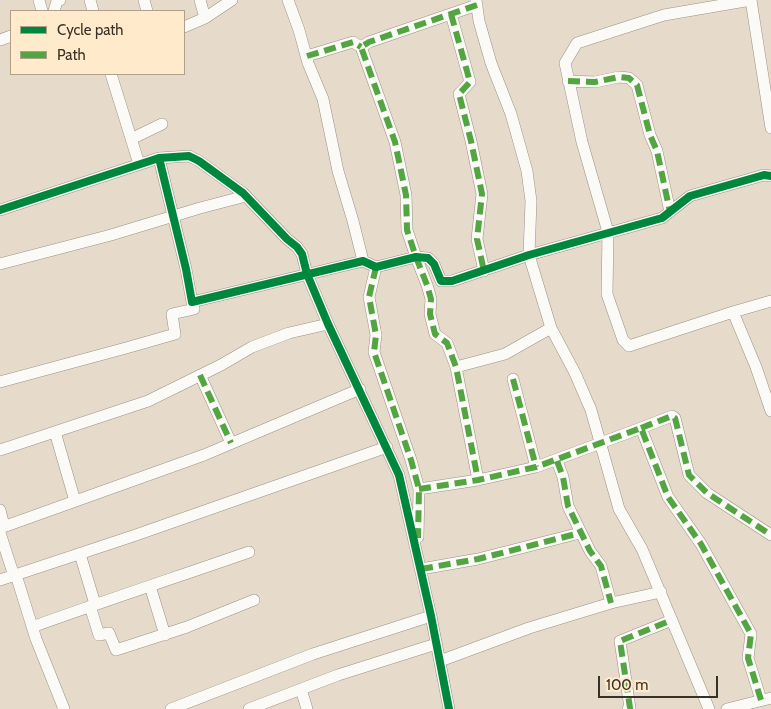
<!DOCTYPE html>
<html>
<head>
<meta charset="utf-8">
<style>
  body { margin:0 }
  #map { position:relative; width:771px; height:709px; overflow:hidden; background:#e6dbcb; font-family:Cabin,sans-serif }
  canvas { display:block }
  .legend { position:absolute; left:10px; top:10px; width:175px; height:65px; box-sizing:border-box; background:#ffebcc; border:1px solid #afa189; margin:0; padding:6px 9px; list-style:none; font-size:15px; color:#383125 }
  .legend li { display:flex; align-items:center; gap:10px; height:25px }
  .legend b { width:25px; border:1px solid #afa189 }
  .scale { position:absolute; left:598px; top:676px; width:120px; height:22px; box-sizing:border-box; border:2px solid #383125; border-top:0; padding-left:6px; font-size:15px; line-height:18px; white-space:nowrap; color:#383125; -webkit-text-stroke:4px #ffebcc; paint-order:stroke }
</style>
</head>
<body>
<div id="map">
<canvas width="771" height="709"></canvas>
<ul class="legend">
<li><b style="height:6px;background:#00873e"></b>Cycle path</li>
<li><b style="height:6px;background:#53a542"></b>Path</li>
</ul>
<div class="scale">100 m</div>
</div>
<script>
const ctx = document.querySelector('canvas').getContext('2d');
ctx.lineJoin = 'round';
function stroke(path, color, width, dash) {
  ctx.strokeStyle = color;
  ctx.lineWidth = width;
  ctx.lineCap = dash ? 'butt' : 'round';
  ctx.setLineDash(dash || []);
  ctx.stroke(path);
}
const minor = new Path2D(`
  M39,0L42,11
  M90,0L93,11
  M144,0L147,11
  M200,0L205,18
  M288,0L299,30L308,63L323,99L338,171L353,221L363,261
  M476,0L479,21L491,63L511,114L527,171L531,201L529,255L551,328L575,373L591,410L619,509L642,549L709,709
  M751,0L664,15L577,43L565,63L582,142L608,232L607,294L623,340L629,346L733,312L756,367L771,411
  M751,0L771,128
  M477,5L369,42L361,47L395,142L406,195L407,230L416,257L427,285L431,299L430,314L435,334L447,343L456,367L478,480
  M54,11L57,1L60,0
  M451,14L470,82L459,94L471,141L482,194L477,239L484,271
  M184,27L205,18L232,0
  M0,40L11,36
  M307,56L353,42L361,47
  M111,74L139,164
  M568,81L595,82L619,77L629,78L637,85L650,135L657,151L670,212
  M131,139L162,124
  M159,158L186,269L192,302L363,261L376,267L416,257L428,258L434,264L441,281H452L529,255L662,218L690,196L764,175L771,176
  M0,210L159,158L189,156L199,161L243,193L287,239L297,247L302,254L307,274L328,324L399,475L431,616L449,709
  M0,264L111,235L200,208L246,196
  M376,267L369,297L376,335L374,352L411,460L419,489L418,537
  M733,312L771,301
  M456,367L505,354L551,328
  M200,375L231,443
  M513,379L536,467
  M0,382L126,348L175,334L172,314L194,309L192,302
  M641,428L672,416L675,418L689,475L707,493L771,535
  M55,432L75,501
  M0,450L148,401L221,365L252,347L289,333L328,324
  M557,461L563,477L568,506L590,551L601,566L611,603
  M419,489L478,480L536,467L641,428L668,497L701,544L751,634L748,658L761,700
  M0,510L4,526
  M0,528L204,455L360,389
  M0,533L14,576
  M80,554L95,604
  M421,569L478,559L580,533
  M16,575L36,639L64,709
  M0,580L133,536L387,447
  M150,586L165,635
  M90,606L99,635L109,633L116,650L187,627L254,600
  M32,627C104,601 177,577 249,552
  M440,661L529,628L611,603L661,592
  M301,689L307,709
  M171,709L313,654L431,616
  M249,709L338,675L436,644
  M628,709L630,708L620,641L672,620
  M727,709L771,698`);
stroke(minor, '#9a9185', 12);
stroke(minor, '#fbfaf7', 11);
stroke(new Path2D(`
  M477,5L369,42L361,47L395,142L406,195L407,230L416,257L427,285L431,299L430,314L435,334L447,343L456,367L478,480
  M451,14L470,82L459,94L471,141L482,194L477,239L484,271
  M307,56L353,42L361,47
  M568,81L595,82L619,77L629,78L637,85L650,135L657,151L670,212
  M376,267L369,297L376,335L374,352L411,460L419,489L418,538
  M200,375L231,443
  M513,379L536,467
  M641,428L672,416L675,418L689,475L707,493L771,535
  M557,461L563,477L568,506L590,551L601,566L611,603
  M419,489L478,480L536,467L641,428L668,497L701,544L751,634L748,658L761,700
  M421,569L478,559L580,533
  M628,709L630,708L620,641L672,620`), '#53a542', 6, [12, 6]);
stroke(new Path2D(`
  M159,158L186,269L192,302L363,261L376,267L416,257L428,258L434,264L441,281H452L529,255L662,218L690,196L764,175L771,176
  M0,210L159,158L189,156L199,161L243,193L287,239L297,247L302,254L307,274L328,324L399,475L431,616L449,709`), '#00873e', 8);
</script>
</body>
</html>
